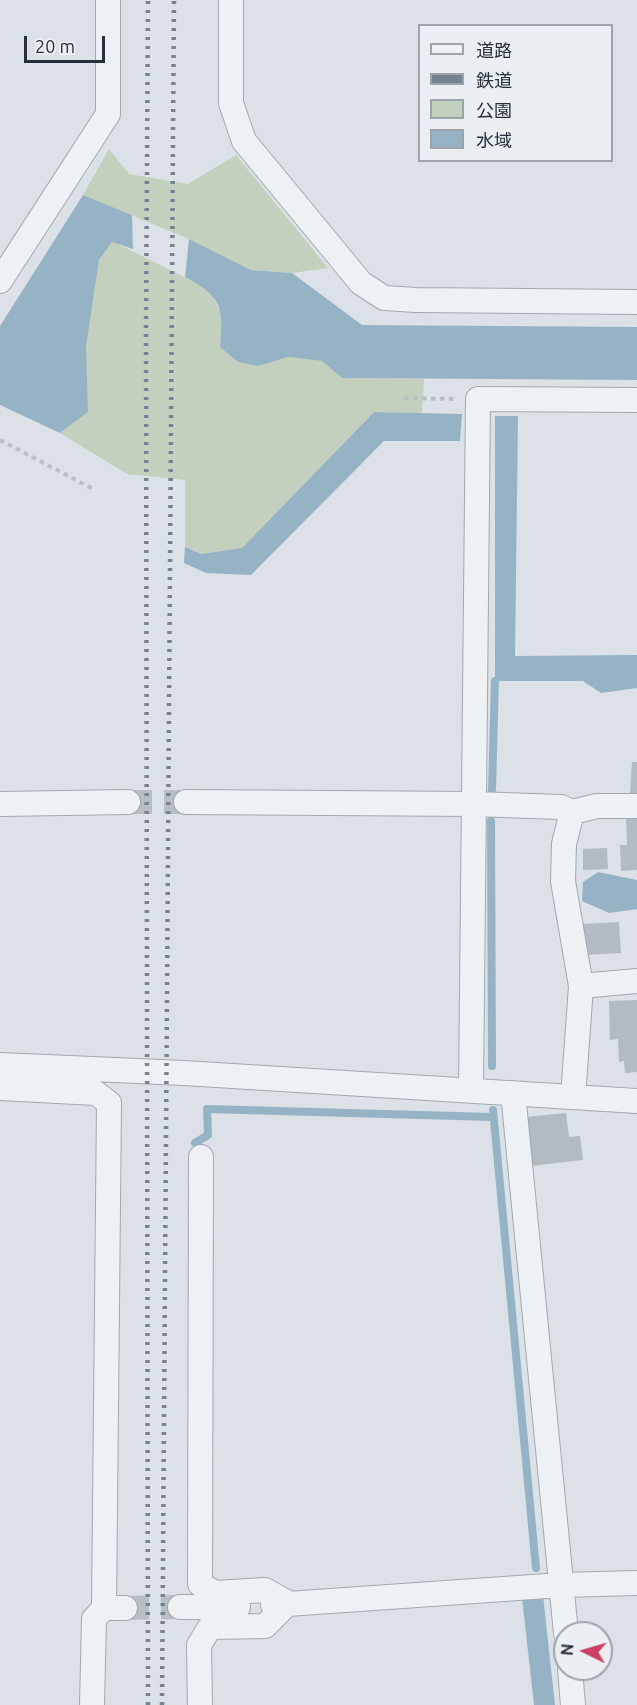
<!DOCTYPE html>
<html>
<head>
<meta charset="utf-8">
<style>
  body { margin:0 }
  #map { position:relative; width:637px; height:1705px; overflow:hidden; background:#dbe1e6; font-family:Ubuntu,"Noto Sans JP",sans-serif }
  canvas { display:block }
  .legend { position:absolute; left:418px; top:24px; width:195px; height:138px; box-sizing:border-box; background:#ebeff4; border:2px solid #9ca3aa; margin:0; padding:8px 10px; list-style:none; font-size:18px; color:#26303c }
  .legend li { display:flex; align-items:center; gap:12px; height:30px }
  .legend b { width:30px; border:2px solid #9ca3aa }
  .north { position:absolute; left:553px; top:1621px; width:60px; height:60px; box-sizing:border-box; background:#ebeff4; border:2px solid #9ca3aa; border-radius:50%; rotate:275deg; font-size:16px; font-weight:700; line-height:24px; text-align:center; color:#26303c }
  .north::after { content:''; display:block; margin:auto; width:21px; height:27px; background:#cc3f63; clip-path:polygon(50% 0,100% 100%,50% 72%,0 100%) }
  .scale { position:absolute; left:24px; top:36px; width:81px; height:27px; box-sizing:border-box; border:3px solid #26303c; border-top:0; padding-left:8px; font-size:18px; line-height:21px; white-space:nowrap; color:#26303c; -webkit-text-stroke:4px #ebeff4; paint-order:stroke }
</style>
</head>
<body>
<div id="map">
<canvas width="637" height="1705"></canvas>
<ul class="legend">
<li><b style="height:8px;background:#eef1f4"></b>道路</li>
<li><b style="height:8px;background:#75828f"></b>鉄道</li>
<li><b style="height:16px;background:#c3d0bd"></b>公園</li>
<li><b style="height:16px;background:#96b3c6"></b>水域</li>
</ul>
<div class="north">N</div>
<div class="scale">20 m</div>
</div>
<script>
const ctx = document.querySelector('canvas').getContext('2d');
ctx.lineJoin = 'round';
function fillPath(path, color) {
  ctx.fillStyle = color;
  ctx.fill(path, 'evenodd');
}
function stroke(path, color, width, dash) {
  ctx.strokeStyle = color;
  ctx.lineWidth = width;
  ctx.lineCap = dash ? 'butt' : 'round';
  ctx.setLineDash(dash || []);
  ctx.stroke(path);
}
fillPath(new Path2D(`
  M109,149L129,174L188,184L236,155L328,268L292,273L251,270L189,239L83,195Z
  M112,241L210,290L223,319L220,347L258,366L289,357L323,361L342,378L424,379L422,413L374,412L242,548L201,554L185,547V480L127,474L60,433L88,412L85,346L99,260Z`), '#c3d0bd');
fillPath(new Path2D(`
  M83,195L132,215L133,249L112,242L99,260L86,346L88,412L60,433L0,405V326Z
  M189,239L251,270L292,273L362,325L637,327V380L342,378L322,361L289,357L258,366L238,362L220,347C224,307 221,296 185,277Z
  M374,412L462,414L460,441H384L251,575L206,573L184,563L185,547L201,554L242,548Z
  M495,416H518L515,656L637,655V688L601,693L583,681H495Z
  M598,872L637,880V909L609,913L582,901L583,882Z
  M543,1595L555,1705H534L522,1598Z`), '#96b3c6');
stroke(new Path2D(`
  M492,790L495,681
  M491,821L492,1066
  M493,1110L536,1568
  M195,1143L208,1135L207,1109L492,1117`), '#96b3c6', 8);
fillPath(new Path2D(`
  M632,762H637V794L630,793Z
  M637,817V870L621,871L620,845H627L626,818Z
  M607,848L608,869L583,870V849Z
  M619,922L621,953L584,955L582,924Z
  M637,1000V1072L625,1073L624,1061L619,1062L618,1039L610,1040L609,1001Z
  M566,1113L569,1137L580,1136L583,1160L531,1166L525,1117Z`), '#b3bac2');
stroke(new Path2D(`
  M128,802H186
  M125,1608L180,1607`), '#b7bec4', 24, [24, 12]);
const street = new Path2D(`
  M231,0V103L244,141L361,283L384,298L416,300L637,302
  M0,281L108,114V0
  M186,802L474,804L561,807L572,812L564,844L563,881L581,986L573,1097
  M0,804L128,802
  M572,812L597,806H637
  M581,986L637,981
  M0,1065L184,1073L637,1101
  M0,1088L96,1093L109,1103L104,1608L94,1619L92,1705
  M471,1090L478,399L637,400
  M513,1093L566,1633
  M273,1605L561,1585L637,1583
  M180,1607H238
  M104,1608H125
  M570,1669L573,1705
  M200,1705L199,1645L210,1627L265,1626L288,1603L265,1590L215,1593L200,1584L201,1157`);
stroke(street, '#a1a8b0', 26);
stroke(new Path2D(`
  M404,398L454,399
  M0,440L95,490`), '#babfc4', 4, [4.5, 4.5]);
stroke(street, '#eef1f4', 24);
stroke(new Path2D(`
  M148,1705L146,326L148,0
  M162,1705L174,0`), '#75828f', 4.5, [3, 6]);
</script>
</body>
</html>
